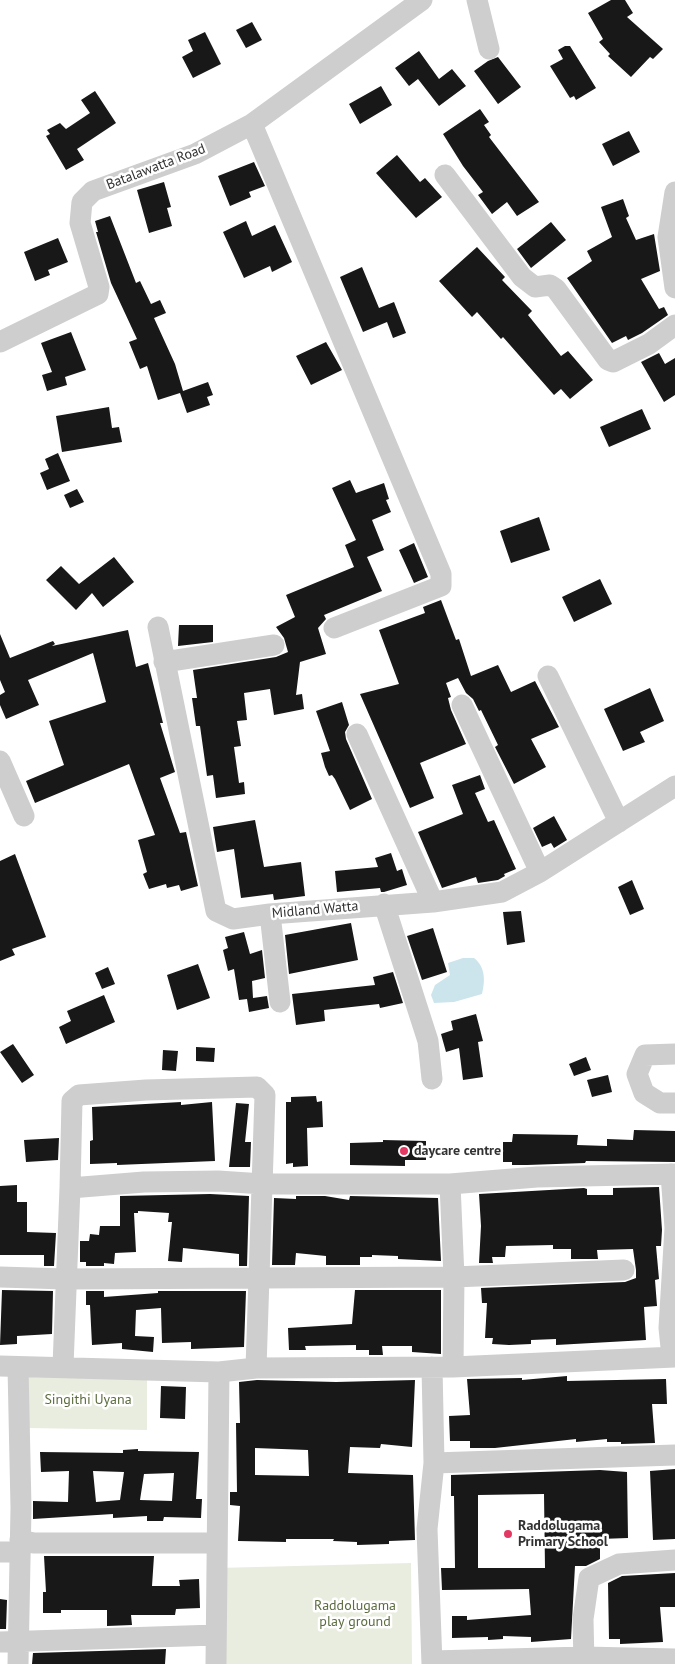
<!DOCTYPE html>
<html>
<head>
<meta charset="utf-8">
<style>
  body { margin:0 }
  canvas { display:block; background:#fff }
</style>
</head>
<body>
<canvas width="675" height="1664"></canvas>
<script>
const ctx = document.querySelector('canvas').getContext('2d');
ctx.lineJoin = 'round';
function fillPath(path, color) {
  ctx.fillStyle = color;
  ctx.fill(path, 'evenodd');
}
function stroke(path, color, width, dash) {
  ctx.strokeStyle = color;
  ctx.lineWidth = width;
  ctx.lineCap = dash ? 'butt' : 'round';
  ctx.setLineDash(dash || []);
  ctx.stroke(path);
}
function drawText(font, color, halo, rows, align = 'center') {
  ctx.font = font + ' "PT Sans",sans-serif';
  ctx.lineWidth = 5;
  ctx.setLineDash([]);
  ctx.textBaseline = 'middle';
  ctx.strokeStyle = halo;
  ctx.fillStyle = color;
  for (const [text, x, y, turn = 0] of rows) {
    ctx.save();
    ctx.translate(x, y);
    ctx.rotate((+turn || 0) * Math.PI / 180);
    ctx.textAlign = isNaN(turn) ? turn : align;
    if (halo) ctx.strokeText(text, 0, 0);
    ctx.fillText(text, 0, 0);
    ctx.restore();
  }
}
fillPath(new Path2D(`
  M28,1370L147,1372V1430L28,1428Z
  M411,1563L412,1664H220L218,1568Z`), '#e9eddf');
fillPath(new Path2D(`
  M463,958H474C486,967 485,982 482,994L454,1002L434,1003L431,995L435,985L450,975L448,963Z`), '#cce5ec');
fillPath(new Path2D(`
  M611,0H625L633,13L627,17L663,49L653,59L650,57L631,77L608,56L610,54L599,42L603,39L588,13Z
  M252,22L262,40L246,48L236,30Z
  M205,32L221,64L193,78L182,57L193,51L188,40Z
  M565,46H570L596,88L576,100L574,96L570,98L550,66L563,59L558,50Z
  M419,51L439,79L452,69L466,86L439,106L418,79L409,86L395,68Z
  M498,57L521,87L498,104L474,71L488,61Z
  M381,86L392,105L360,124L349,104Z
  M95,91L116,123L77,149L84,160L66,170L46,136L50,134L47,130L60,123L66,129L90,113L81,100Z
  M480,109L489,122L484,125L491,135L489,137L539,202L517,216L507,202L492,214L478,195L483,192L463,166L443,134Z
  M629,131L640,152L613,166L602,144Z
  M397,155L420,182L425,178L442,197L416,218L376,173Z
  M254,162L265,186L249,192L251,197L230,206L218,176Z
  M164,182L171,207L167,208L172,226L149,233L137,190Z
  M623,199L629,216L626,218L636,240L654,234L660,271L641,279L659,309L664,307L668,315L642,333L628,340L626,336L612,343L567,278L592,261L587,251L612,237L601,207Z
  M110,216L136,283L140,281L151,304L160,300L166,313L154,318L175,364L183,391L208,382L213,395L207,397L210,405L187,413L180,393L158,400L147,366L140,369L129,342L137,339L111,283L96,232H98L95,221Z
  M246,221L252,236L275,225L292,262L272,272L270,266L244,278L223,232Z
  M551,222L566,240L531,268L517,249Z
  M58,238L68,262L48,270L50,275L35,281L24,252Z
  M477,247L505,277L502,280L532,311L528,315L561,356L568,351L593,380L570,399L561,389L554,395L503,337L501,339L477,312L472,317L439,281Z
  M362,267L379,308L394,302L406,333L393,338L387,322L363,332L340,277Z
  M71,332L86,370L65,377L67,385L47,391L42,375L52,372L41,343Z
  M326,342L342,370L311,385L296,356Z
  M659,353L665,364L675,358V395L664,402L641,362Z
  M109,407L112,428L119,427L122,442L62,452L56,416Z
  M642,409L651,429L609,447L600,427Z
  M58,453L70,481L47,490L40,473L49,469L45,459Z
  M350,480L356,493L384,483L389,499L386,500L391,512L372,520L384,550L367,557L382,591L324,615L326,619L318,628L326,654L300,662L296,695L302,694L304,709L274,715L270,689L244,693L247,720L237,721L241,746L234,747L239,783L244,782L245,794L216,798L213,775L207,776L200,726H196L192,698H197L193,670L276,657L288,652L284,638L276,627L295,617L286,595L354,567L345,545L356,540L332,488Z
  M77,489L84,502L70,508L64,495Z
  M539,517L550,550L511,563L500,531Z
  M414,543L428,577L414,583L399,550Z
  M114,557L134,582L103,607L92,593L76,610L46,580L61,566L79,584Z
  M600,579L612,604L574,622L562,597Z
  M441,600L456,640L459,639L471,676L498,665L511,692L535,681L559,727L531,739L546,767L514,784L495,747L498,745L481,710L479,711L473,699L466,693L458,678L446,683L451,697L448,698L451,710L466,744L420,763L434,798L410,808L360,694L399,684L379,630L425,613L423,607Z
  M179,625H213V642L178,646Z
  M128,630L136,667L148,663L163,723H160L175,772L160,778L180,833L186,832L198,886L181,891L179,885L167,888L166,884L149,889L143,874L147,872L138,840L155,835L129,764L35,803L26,781L64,765L49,721L106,702L93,653L28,680L39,705L6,719L0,705V695L5,692L0,680V634L10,658L53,641L55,644L52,646Z
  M650,688L664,721L640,732L645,742L623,751L604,709Z
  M342,702L349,725L345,732L346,739L372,799L350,810L335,779L332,775L329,776L325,767L321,753L330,751L316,711Z
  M480,775L485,789L475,793L488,822L494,820L516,869L504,874L505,876L498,880L478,883L476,877L442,888L418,832L463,814L452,785Z
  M554,816L567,840L554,848L551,843L542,847L533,828Z
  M255,820L264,867L301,862L305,896L274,900L273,894L241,898L234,849L217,852L213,827Z
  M391,853L397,871L402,869L407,885L384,892H381L380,888L337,892L335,871L378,867L375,858Z
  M15,854L46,937L12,949L15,955L0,961V861Z
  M632,880L644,909L630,915L618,887Z
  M521,911L525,942L507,945L503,912Z
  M351,923L358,960L289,974L285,935Z
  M433,928L447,972L422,980L407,936Z
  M244,932L250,954L262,950L265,978L252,981L253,998L267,996L269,1008L249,1012L247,999L239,1000L234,969L228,971L223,950L228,948L225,937Z
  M198,964L210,998L177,1010L167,975Z
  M108,967L115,984L102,989L95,973Z
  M393,972L403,1003L380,1008L379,1004L324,1010L325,1021L296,1025L292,994L375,985L373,977Z
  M104,995L115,1022L66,1044L59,1027L71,1021L67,1011Z
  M476,1014L483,1041L478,1042L483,1077L463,1080L459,1048L446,1052L441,1034L453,1030L451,1021Z
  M13,1044L34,1075L22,1083L0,1052Z
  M196,1047L215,1048L214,1062L196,1061Z
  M163,1050L178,1051L176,1071L162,1070Z
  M586,1057L591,1070L574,1076L569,1064Z
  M608,1075L612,1092L592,1097L587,1080Z
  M316,1096L317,1102L322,1101L323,1127L307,1128L308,1166L293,1167V1163L286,1164V1102H291V1097Z
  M181,1102V1105L212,1102L215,1161L117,1165V1163L90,1164V1141L93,1140L92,1107Z
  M236,1103L249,1104L245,1142H251L250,1167H229Z
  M634,1130L675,1131V1162L586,1161L585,1163L527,1165H512V1162H503V1142H512L513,1134L578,1135L577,1145L607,1146V1139L633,1140Z
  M59,1138L58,1160L26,1162L24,1140Z
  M383,1140L426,1141V1160H405V1166L350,1165V1143L383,1142Z
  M17,1185V1202H27V1232L56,1233L54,1266H44V1255H0V1186Z
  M659,1187L662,1230L661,1246H656L659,1279L655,1280L657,1306L644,1307L646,1340L556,1345V1339L531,1340V1344L509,1345L492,1344L493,1338H485L487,1303H482L481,1288L625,1282L636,1278V1270L633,1249L597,1250L598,1259H571V1249H553V1245L506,1246L505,1257H492L493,1263H479L481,1226L479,1194L584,1188L587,1189V1195H613V1188Z
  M210,1194L249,1196L247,1266H239V1254L183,1248L182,1262L168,1261L172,1222H168L169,1213L138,1211V1213H134L136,1252L115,1253L114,1264L104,1263V1266H86V1262H80V1241H89L90,1234L99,1235L100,1226H120V1196Z
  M296,1196H325L349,1200L350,1196L438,1198L441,1261L398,1259V1256L372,1255V1257H360V1265H326V1256L296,1253L295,1265H272L274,1198L296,1199Z
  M2,1290L53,1291L52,1334L17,1336V1344L0,1345Z
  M355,1290H441V1354L412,1352V1346H382L383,1355H369V1350H356V1345L305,1346L306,1350H289L288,1328L352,1324Z
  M86,1291H104V1297L158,1293V1291H246L244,1347L191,1349V1342L162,1343L161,1308L136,1310L135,1336L154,1337L153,1352L122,1349V1343L92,1345L90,1305H86Z
  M567,1376V1381L666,1379L667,1404H652L655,1443L621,1444V1442H607V1439L576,1442V1439L495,1448H470V1441H450L449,1416L470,1415L467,1379L522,1378V1380Z
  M257,1380L336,1382L415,1380L412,1447L381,1444L380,1448L350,1447L348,1473L413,1475L415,1540L389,1541V1544L357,1545V1542L333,1541L334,1539H286V1542L238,1541L240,1506L230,1505V1492H237L236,1423H240L239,1382ZM255,1448L308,1450L309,1476L255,1475Z
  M161,1386L186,1387L185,1419L160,1418Z
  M138,1449V1451L199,1452L196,1499H202L201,1518L164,1517L163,1521H147V1516L113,1518V1514L33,1519V1501L68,1502L69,1471L41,1472L40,1452L123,1453V1450ZM93,1471L124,1472L120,1500L96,1502ZM174,1473L172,1501L140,1500L144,1474Z
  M675,1469V1539L653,1540L650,1471Z
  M600,1470L627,1472L628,1538L600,1539V1559L586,1566H575L571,1639L531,1642V1637L503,1636V1639L488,1640V1637L452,1638V1616H467V1620L531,1615L529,1589L442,1590L441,1568H455L454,1496H451V1475ZM544,1494L545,1568H478V1495Z
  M44,1556H154L152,1586H180L179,1580L199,1579L200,1608L176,1609L175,1615H131L132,1625L107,1626V1610H61V1613H43V1592H46Z
  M675,1573V1607H660L663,1642L620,1644V1639H609L608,1583L622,1576Z
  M0,1599L7,1600L6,1629H0Z
  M166,1649L165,1664H32L33,1653Z`), '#181818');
stroke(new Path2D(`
  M477,0L489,49
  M252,124L441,574V586L334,628
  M445,175L522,277L535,287L550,285L556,289L608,360L613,362L649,344L675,325
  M675,192L668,237L675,288
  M0,342L98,294L99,287L80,223L82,202L93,191L195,154L252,124L422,0
  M158,627L216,911L233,919L270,914L433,902L502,892L540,872L675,786
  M164,662L274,645
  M548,676L619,822
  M462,705L540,872
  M357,734L433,902
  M0,761L24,816
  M384,904L428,1041L432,1079
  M270,914L280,1002
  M675,1054L645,1055L637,1074L644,1093L660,1103H675
  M671,1174L675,1228
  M450,1184L454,1277L453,1367
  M0,1277L66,1279L454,1277L624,1270
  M672,1357L669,1328L675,1228
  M0,1366L219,1372L256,1368L453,1367L675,1357
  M63,1366L70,1188
  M18,1367L21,1508L18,1664
  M256,1368L265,1095L257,1087L146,1090L79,1095L72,1101L70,1188L144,1182L218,1181L263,1184H450L537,1177L675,1174
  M434,1463L675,1455
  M20,1540L34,1543H215
  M0,1552H20
  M0,1642L216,1635
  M432,1661L584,1657L675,1659
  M216,1664L219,1372
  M432,1664L427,1529L434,1463L432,1367
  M584,1664L583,1619L589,1578L619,1564L675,1560`), '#cecece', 21);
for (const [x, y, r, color] of [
  [404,1151,5,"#e23861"],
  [508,1534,5,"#e23861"]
]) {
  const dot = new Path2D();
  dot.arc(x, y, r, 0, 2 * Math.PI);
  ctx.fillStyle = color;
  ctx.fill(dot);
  stroke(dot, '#fff', 2);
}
drawText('14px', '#313131', '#fff', [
  ["Batalawatta Road",156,167,-21],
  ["Midland Watta",315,910,-5]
]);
drawText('bold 14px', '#313131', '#fff', [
  ["daycare centre",414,1151],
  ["Raddolugama",518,1526],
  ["Primary School",518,1542]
], 'left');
drawText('14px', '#5b6c3e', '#fff', [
  ["Singithi Uyana",88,1400],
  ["Raddolugama",355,1606],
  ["play ground",355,1622]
]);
</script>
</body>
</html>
